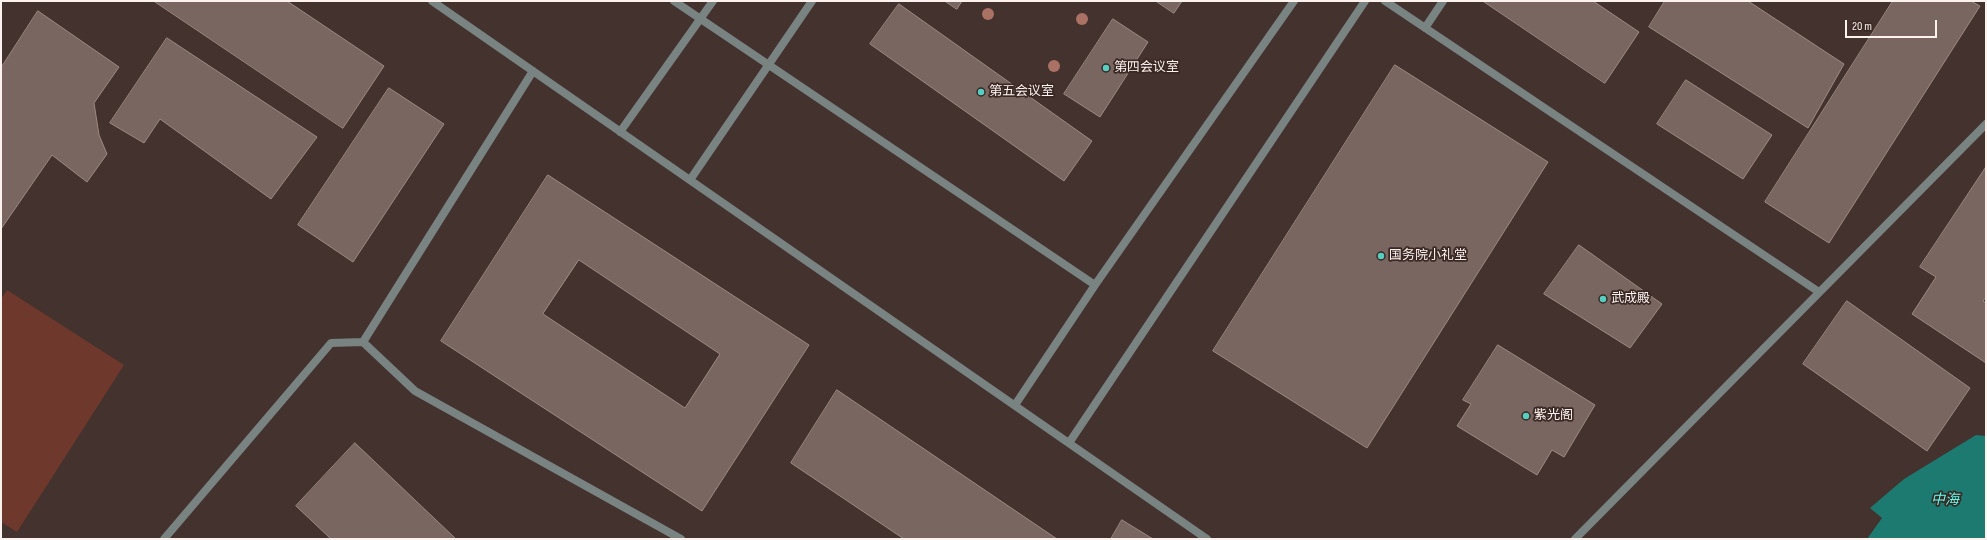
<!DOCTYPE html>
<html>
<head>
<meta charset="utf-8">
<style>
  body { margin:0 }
  #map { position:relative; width:1987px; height:540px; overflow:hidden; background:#43322e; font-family:"Sofia Sans Condensed",sans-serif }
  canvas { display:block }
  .frame { position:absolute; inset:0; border:2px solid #fef2ef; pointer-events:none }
  .scale { position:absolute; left:1845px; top:20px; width:92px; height:18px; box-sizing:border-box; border:2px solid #fef2ef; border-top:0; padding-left:5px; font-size:12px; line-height:14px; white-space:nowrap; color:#fef2ef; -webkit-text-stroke:3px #392824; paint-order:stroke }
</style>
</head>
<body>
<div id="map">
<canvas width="1987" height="540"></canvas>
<div class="frame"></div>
<div class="scale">20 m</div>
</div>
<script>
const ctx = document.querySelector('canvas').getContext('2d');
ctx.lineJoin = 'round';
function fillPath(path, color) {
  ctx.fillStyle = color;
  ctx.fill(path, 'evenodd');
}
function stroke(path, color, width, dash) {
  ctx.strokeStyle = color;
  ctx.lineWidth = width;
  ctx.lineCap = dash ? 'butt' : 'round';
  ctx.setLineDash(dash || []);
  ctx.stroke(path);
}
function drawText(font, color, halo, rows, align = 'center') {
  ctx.font = font + ' "Sofia Sans Condensed","Noto Sans SC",sans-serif';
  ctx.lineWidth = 3.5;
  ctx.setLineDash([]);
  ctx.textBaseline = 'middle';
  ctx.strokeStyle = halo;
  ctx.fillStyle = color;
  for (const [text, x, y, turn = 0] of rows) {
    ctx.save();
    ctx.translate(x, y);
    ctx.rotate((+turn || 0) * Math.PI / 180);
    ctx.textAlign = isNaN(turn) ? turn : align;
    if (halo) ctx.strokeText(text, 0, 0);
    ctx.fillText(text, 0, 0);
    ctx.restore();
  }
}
fillPath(new Path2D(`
  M7,290L124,365L17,532L1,522V299Z`), '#6e392c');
fillPath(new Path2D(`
  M1976,435L1986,436V539H1867L1882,518L1870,508L1904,479Z`), '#1d7a71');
const building = new Path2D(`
  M154,1H287L384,66L343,128Z
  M945,1H962L957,9Z
  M1156,1H1182L1174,13Z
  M1483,1H1593L1639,32L1605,83Z
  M1665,1H1748L1844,64L1808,128L1649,27Z
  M1893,1H1971L1980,6L1829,243L1765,202Z
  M899,4L1092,141L1064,181L870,44Z
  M38,11L119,67L94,103L99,135L107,154L87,182L52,155L1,229V68Z
  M1113,19L1148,42L1100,117L1064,94Z
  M167,38L317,137L271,199L160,119L144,143L110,123Z
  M1395,65L1548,162L1367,448L1213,351Z
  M1686,80L1772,135L1743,179L1657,124Z
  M389,88L444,124L353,262L298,225Z
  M1986,167V297L1983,301L1986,303V363L1912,314L1936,277L1920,267Z
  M548,175L809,345L702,511L441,341ZM579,260L720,354L685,408L543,314Z
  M1579,245L1662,304L1630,348L1544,294Z
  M1847,301L1970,388L1927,451L1803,364Z
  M1498,345L1595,405L1564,457L1552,450L1537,475L1457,426L1471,404L1463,400Z
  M837,390L1057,539H904L791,463Z
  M355,443L456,539H331L296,506Z
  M1122,520L1153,539H1111Z`);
fillPath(building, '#796661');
stroke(building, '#9e8984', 1);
stroke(new Path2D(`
  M432,1L1207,539
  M674,1L1095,285
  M1385,1L1819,292
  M1425,28L1443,1
  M533,71L363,342L415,391L681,539
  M620,132L713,1
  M690,180L812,1
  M1015,405L1095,285L1294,1
  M1069,443L1365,1
  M164,539L331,343L363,342
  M1575,539L1986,124`), '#798381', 8);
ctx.fillStyle = '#a97264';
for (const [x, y] of [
  [988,14],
  [1082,19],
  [1054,66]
]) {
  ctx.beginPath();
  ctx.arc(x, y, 6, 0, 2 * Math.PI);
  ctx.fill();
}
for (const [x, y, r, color] of [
  [1106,68,4,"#57cec2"],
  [981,92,4,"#57cec2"],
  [1381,256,4,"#57cec2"],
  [1603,299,4,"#57cec2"],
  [1526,416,4,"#57cec2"]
]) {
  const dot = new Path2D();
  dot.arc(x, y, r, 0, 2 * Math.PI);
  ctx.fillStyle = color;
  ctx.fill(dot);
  stroke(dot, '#392824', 1.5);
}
drawText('13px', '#fef2ef', '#392824', [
  ["第四会议室",1114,68],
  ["第五会议室",989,92],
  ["国务院小礼堂",1389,256],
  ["武成殿",1611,299],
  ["紫光阁",1534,416]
], 'left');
drawText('italic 14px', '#5effef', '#392824', [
  ["中海",1945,500]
]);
</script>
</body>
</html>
